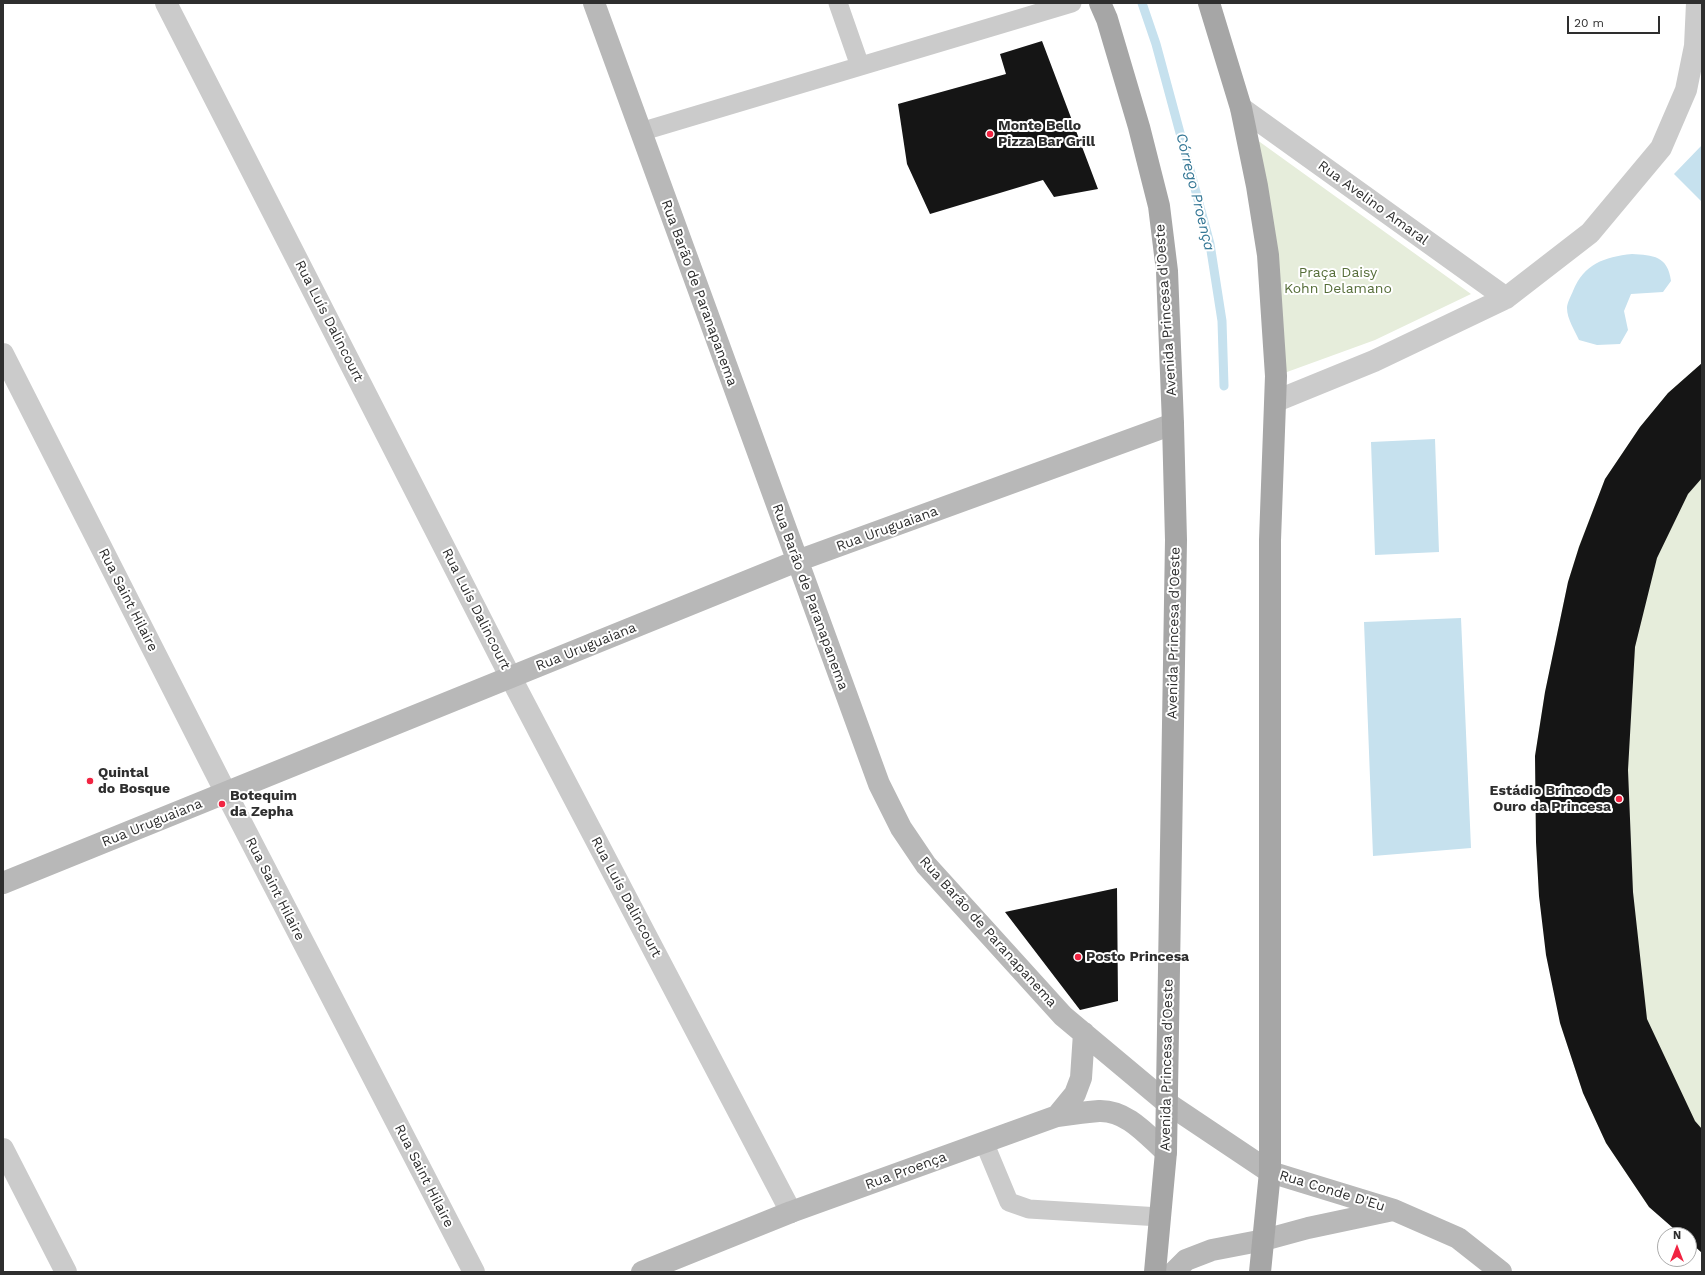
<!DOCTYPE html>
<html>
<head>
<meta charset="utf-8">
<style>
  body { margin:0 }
  #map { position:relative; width:1705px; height:1275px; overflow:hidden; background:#fff; font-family:"Work Sans",sans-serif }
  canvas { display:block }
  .frame { position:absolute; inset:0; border:4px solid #2e2e2e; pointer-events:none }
  .north { position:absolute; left:1657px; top:1227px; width:40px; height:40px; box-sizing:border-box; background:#fff; border:1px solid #ababab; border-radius:50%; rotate:0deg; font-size:11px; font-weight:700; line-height:16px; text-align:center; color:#2e2e2e }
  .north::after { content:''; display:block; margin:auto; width:14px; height:18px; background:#f12442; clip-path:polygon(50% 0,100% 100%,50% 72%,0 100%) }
  .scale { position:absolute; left:1567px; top:16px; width:93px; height:18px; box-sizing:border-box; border:2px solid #2e2e2e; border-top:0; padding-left:5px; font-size:12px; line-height:14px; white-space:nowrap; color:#2e2e2e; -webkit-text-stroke:3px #fff; paint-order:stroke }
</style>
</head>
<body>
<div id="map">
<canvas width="1705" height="1275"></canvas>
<div class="frame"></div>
<div class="north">N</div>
<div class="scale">20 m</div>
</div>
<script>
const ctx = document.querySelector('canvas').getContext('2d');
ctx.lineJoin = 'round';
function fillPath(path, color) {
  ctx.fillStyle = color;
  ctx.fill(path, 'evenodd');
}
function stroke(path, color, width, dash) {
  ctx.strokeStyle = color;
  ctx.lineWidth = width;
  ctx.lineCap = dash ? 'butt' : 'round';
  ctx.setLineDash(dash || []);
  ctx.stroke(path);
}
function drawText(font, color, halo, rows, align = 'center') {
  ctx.font = font + ' "Work Sans",sans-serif';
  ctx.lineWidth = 4;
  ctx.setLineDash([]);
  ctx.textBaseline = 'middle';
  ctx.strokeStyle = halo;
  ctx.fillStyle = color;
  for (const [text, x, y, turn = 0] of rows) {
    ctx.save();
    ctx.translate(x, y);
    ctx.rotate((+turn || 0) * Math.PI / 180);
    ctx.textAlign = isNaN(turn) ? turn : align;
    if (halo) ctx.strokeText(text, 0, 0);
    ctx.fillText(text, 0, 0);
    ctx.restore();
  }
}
fillPath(new Path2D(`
  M1246,132L1471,294L1375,340L1276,376Z
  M1702,363V1253L1689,1241V1235H1682L1649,1207L1606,1143L1583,1093L1560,1023L1539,896L1536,842L1535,756L1545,692L1568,582L1579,546L1605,479L1640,427L1668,393Z`), '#e6eddb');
fillPath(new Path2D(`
  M1702,145V202L1674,174Z
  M1632,254C1653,255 1668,256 1671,281L1663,292L1631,294L1624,311L1628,330L1620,344L1597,345L1579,340C1575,331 1567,319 1567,308C1567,303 1571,296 1573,291C1584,264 1604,257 1632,254Z
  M1435,439L1439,552L1375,555L1371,442Z
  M1461,618L1471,848L1373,856L1364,622Z`), '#c6e1ee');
stroke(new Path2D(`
  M1142,3L1156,44L1210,244L1222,321L1224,386`), '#c6e1ee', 9);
fillPath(new Path2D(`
  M1042,41L1098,189L1054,197L1043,180L930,214L907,164L898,104L1006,74L1000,54Z
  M1702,363V478L1688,494L1657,558L1635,647L1628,770L1633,892L1647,1019L1695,1121L1702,1129V1253L1689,1241V1235H1681L1649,1207L1606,1143L1583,1093L1560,1023L1546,955L1539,896L1536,842L1535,756L1545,692L1568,582L1579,547L1605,479L1640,427L1668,393Z
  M1117,888L1118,1001L1080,1010L1005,912Z`), '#151515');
stroke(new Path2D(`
  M838,3L860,66
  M640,132L1072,3
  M984,1142L1009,1202L1029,1209L1160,1217`), '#cbcbcb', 19);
stroke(new Path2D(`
  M166,3L511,678L791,1212
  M1241,108L1506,298
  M3,354L226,793L474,1272
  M1276,401L1374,361L1506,298L1590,233L1661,148L1686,90L1695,46L1697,3
  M3,1149L66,1272`), '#cbcbcb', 22);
stroke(new Path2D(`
  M594,3L879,784L901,828L926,865L1063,1016L1167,1103L1270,1172L1394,1210L1458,1238L1501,1272
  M3,883L797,561L1173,424
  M1057,1116L1075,1094L1081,1078L1084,1033
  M642,1272L791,1212L1057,1116C1071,1114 1085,1112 1099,1111C1127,1110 1147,1135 1166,1152
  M1174,1272L1186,1260L1212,1250L1264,1240L1308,1228L1393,1210`), '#b8b8b8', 22);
stroke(new Path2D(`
  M1100,3L1107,19L1139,127L1159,206L1167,271L1173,424L1176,540L1166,1152L1155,1272
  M1209,3L1241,108L1257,186L1268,255L1276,376L1270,540V1172L1260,1272`), '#a6a6a6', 22);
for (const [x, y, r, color] of [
  [990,134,4,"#f12442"],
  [90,781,4,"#f12442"],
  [1619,799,4,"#f12442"],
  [222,804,4,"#f12442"],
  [1078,957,4,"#f12442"]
]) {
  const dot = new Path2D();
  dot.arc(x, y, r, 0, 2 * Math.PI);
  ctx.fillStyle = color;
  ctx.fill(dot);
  stroke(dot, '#fff', 1.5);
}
drawText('bold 14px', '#2e2e2e', '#fff', [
  ["Monte Bello",998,126],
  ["Pizza Bar Grill",998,142],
  ["Quintal",98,773],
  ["do Bosque",98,789],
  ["Estádio Brinco de",1611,791,"right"],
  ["Ouro da Princesa",1611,807,"right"],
  ["Botequim",230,796],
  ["da Zepha",230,812],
  ["Posto Princesa",1086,957]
], 'left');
drawText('14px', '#2e2e2e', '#fff', [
  ["Rua Avelino Amaral",1373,203,36],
  ["Rua Barão de Paranapanema",699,293,70],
  ["Avenida Princesa d'Oeste",1166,310,-94],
  ["Rua Luís Dalincourt",329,321,63],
  ["Rua Uruguaiana",887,529,-20],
  ["Rua Barão de Paranapanema",810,597,70],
  ["Rua Saint Hilaire",128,600,63],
  ["Rua Luís Dalincourt",476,609,63],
  ["Avenida Princesa d'Oeste",1174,633,-89],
  ["Rua Uruguaiana",586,647,-22],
  ["Rua Uruguaiana",152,823,-22],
  ["Rua Saint Hilaire",275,889,63],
  ["Rua Luís Dalincourt",626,897,62],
  ["Rua Barão de Paranapanema",988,932,48],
  ["Avenida Princesa d'Oeste",1167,1065,-89],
  ["Rua Proença",906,1171,-20],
  ["Rua Saint Hilaire",424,1176,63],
  ["Rua Conde D'Eu",1332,1191,17]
]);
drawText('14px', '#556d38', '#fff', [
  ["Praça Daisy",1338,273],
  ["Kohn Delamano",1338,289]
]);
drawText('italic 15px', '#367896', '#fff', [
  ["Córrego Proença",1195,192,76]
]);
</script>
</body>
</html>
